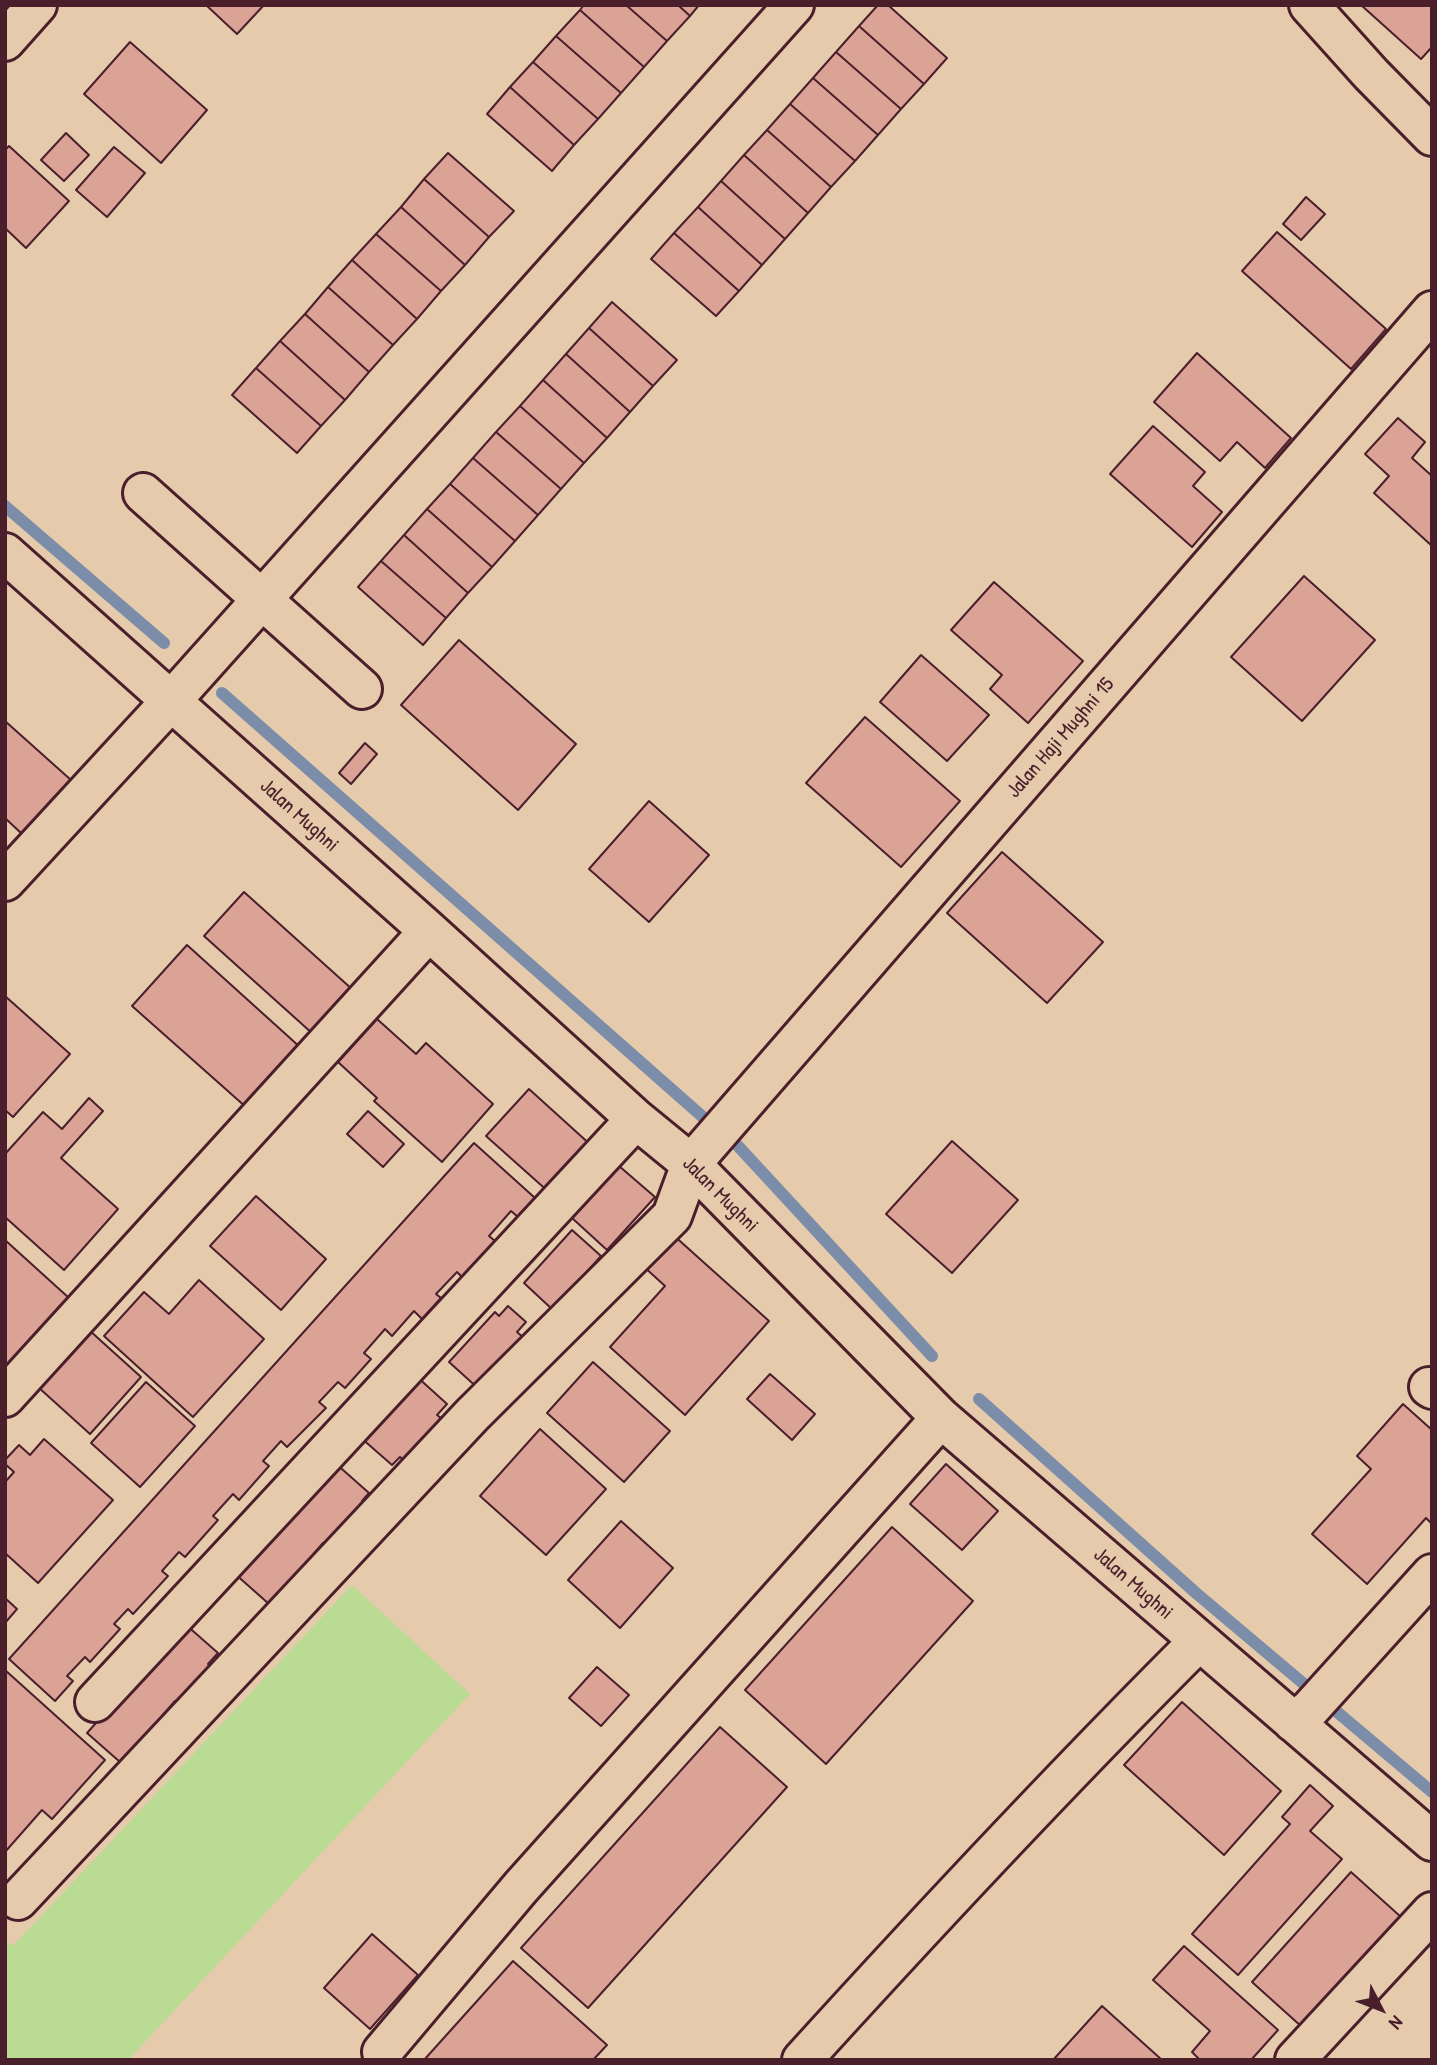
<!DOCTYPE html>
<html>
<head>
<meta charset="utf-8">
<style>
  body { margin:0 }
  #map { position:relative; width:1437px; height:2065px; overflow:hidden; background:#e5caac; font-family:"Patrick Hand",sans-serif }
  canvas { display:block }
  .frame { position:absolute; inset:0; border:7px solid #4a1f2b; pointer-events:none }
  .north { position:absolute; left:1346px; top:1974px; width:70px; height:70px; -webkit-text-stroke:5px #e5caac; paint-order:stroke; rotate:132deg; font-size:19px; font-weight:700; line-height:28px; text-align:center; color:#4a1f2b }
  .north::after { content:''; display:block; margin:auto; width:24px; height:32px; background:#4a1f2b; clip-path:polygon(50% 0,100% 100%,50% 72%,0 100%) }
</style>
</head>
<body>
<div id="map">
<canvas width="1437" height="2065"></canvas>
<div class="frame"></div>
<div class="north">N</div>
</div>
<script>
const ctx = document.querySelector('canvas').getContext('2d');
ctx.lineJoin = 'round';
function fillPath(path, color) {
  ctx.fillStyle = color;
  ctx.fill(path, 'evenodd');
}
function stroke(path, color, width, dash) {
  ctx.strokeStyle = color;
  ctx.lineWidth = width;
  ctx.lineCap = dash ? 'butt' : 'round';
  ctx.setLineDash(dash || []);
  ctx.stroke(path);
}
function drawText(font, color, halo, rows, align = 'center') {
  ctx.font = font + ' "Patrick Hand",sans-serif';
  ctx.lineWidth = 6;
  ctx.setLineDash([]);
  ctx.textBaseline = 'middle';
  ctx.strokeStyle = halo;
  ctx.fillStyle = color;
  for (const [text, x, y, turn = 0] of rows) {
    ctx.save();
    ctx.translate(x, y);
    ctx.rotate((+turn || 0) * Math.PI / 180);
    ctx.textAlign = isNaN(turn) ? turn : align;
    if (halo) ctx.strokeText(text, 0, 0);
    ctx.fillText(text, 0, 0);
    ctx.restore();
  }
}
fillPath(new Path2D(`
  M352,1585L470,1694L128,2060H5V1940L13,1946Z`), '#badb94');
stroke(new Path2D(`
  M5,506L164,643
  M222,693L704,1118
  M738,1146L932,1356
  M979,1399L1196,1593L1432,1792`), '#7b8da8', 12);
const building = new Path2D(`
  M206,5H264L237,34Z
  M584,5H626L667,41L644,67L580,10Z
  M626,5H678L690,16L667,41Z
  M678,5H699L690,16Z
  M878,5H888L947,58L924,84L859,26Z
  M1361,5H1432V47L1421,59Z
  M580,10L644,67L621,93L556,36Z
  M859,26L924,84L901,109L836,52Z
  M556,36L621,93L598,119L533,62Z
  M130,42L207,110L161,163L84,94Z
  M836,52L901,109L878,135L813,78Z
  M533,62L598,119L574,145L510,87Z
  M813,78L878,135L855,161L790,104Z
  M510,87L574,145L552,171L487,114Z
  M790,104L855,161L831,187L767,130Z
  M767,130L831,187L808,213L744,155Z
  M66,133L89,155L64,181L41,160Z
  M9,146L69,201L26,248L5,228V150Z
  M114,147L145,173L107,217L76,190Z
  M448,153L514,211L489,237L424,179Z
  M744,155L808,213L785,239L721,181Z
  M424,179L489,237L465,265L401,207Z
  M721,181L785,239L762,265L698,207Z
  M1306,197L1325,214L1301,240L1283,224Z
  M401,207L465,265L441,291L376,234Z
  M698,207L762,265L739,291L674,233Z
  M1277,232L1386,329L1351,369L1242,271Z
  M674,233L739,291L716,316L651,259Z
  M376,234L441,291L417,319L352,260Z
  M352,260L417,319L393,345L328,287Z
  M328,287L393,345L369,372L305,314Z
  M612,302L677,360L653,386L589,328Z
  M305,314L369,372L345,400L280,341Z
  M589,328L653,386L630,412L566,354Z
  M280,341L345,400L321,426L256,368Z
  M1197,353L1291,438L1265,468L1237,442L1220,461L1154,402Z
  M566,354L630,412L607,438L543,380Z
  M256,368L321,426L297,453L232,395Z
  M543,380L607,438L584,463L520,406Z
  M520,406L584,463L561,489L496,432Z
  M1398,418L1425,442L1412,458L1432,476V546L1374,493L1389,476L1365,454Z
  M1153,426L1205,472L1193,486L1222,512L1192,547L1110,474Z
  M496,432L561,489L538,515L473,458Z
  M473,458L538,515L515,541L450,484Z
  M450,484L515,541L492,567L427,509Z
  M427,509L492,567L468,593L404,535Z
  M404,535L468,593L446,618L381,561Z
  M381,561L446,618L423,645L358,587Z
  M1304,576L1375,640L1302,721L1231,657Z
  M994,582L1083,661L1028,723L990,689L1002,675L951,630Z
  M459,640L576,744L518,810L401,705Z
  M921,655L989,715L947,761L880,702Z
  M865,717L960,801L901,867L806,783Z
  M5,721L71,780L22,834L5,818Z
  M365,743L377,754L351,784L339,773Z
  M649,801L709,855L649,922L589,869Z
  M1002,852L1103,942L1047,1003L947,913Z
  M244,892L353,990L313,1034L204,936Z
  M187,945L301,1048L247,1108L132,1006Z
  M5,996L70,1054L13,1117L5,1110Z
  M377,1019L416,1054L426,1043L493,1104L442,1162L374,1101L377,1098L338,1062Z
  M529,1089L593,1147L551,1194L486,1136Z
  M89,1098L103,1111L61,1158L118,1209L64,1270L5,1217V1154L43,1112L62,1129Z
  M368,1111L404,1144L383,1167L347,1134Z
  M952,1141L1018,1200L952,1273L886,1214Z
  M474,1143L535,1198L518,1217L511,1211L489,1236L495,1241L462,1277L457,1272L436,1294L441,1298L422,1319L414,1311L392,1336L385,1329L364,1353L371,1359L345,1388L338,1382L319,1402L326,1408L287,1447L281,1441L263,1461L269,1466L239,1500L233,1494L213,1516L218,1520L185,1557L179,1552L162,1571L168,1576L133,1614L128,1609L114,1624L120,1629L90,1662L85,1657L67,1676L73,1681L55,1701L9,1659Z
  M619,1166L655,1197L607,1250L572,1218Z
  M256,1196L326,1259L281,1310L210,1246Z
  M572,1230L601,1256L553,1310L524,1283Z
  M671,1233L769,1321L685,1415L610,1347L665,1286L642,1265Z
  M5,1240L69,1298L5,1368Z
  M199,1280L264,1339L193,1417L104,1336L144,1292L169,1314Z
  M508,1306L526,1322L517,1332L525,1339L480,1390L449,1362L495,1312L499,1316Z
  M89,1330L141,1377L90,1434L38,1387Z
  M593,1362L670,1431L624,1482L547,1413Z
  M770,1374L815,1414L792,1440L747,1399Z
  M415,1375L447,1404L437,1415L446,1422L408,1464L400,1457L392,1465L360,1437Z
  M146,1382L195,1426L140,1487L91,1443Z
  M1403,1404L1432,1430V1524L1426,1518L1367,1584L1312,1534L1371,1469L1357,1456Z
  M540,1429L606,1489L546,1555L480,1496Z
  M44,1439L113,1500L38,1583L5,1553V1482L14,1472L5,1464V1460L19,1445L30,1455Z
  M334,1462L369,1493L362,1501L369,1508L331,1550L323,1543L313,1555L321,1562L282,1605L274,1598L269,1604L234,1573Z
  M946,1464L998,1511L962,1550L910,1504Z
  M621,1521L673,1568L620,1628L568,1580Z
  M892,1527L973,1601L826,1764L745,1690Z
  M5,1598L17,1609L5,1623Z
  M185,1624L218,1653L208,1664L220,1675L187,1711L175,1701L163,1715L172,1723L135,1763L126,1755L120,1762L87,1733Z
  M597,1667L629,1695L601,1726L569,1698Z
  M5,1670L105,1760L52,1819L42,1810L5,1852Z
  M1182,1702L1281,1791L1224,1855L1124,1765Z
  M720,1727L787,1787L588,2008L521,1948Z
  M1310,1785L1333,1806L1310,1831L1342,1859L1238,1975L1192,1934L1290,1824L1282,1817Z
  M1351,1872L1401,1917L1302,2027L1252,1982Z
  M372,1934L418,1975L370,2029L324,1988Z
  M1184,1946L1278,2030L1251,2060H1200L1192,2052L1210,2031L1153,1980Z
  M513,1961L607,2045L593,2060H424Z
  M1102,2006L1162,2060H1053Z`);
fillPath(building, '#dba396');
stroke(building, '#4a1f2b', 2);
const minor = new Path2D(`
  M1309,5L1371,74L1432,136
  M5,41L37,5
  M143,493L362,689
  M5,553L429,931L636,1119L691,1164L941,1418L1432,1841
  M5,881L171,701L794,5
  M1429,1387L1432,1389
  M5,1397L429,931
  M95,1702L636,1119
  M1293,1722L1310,1709L1432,1574
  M18,1900L472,1415L672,1216L691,1164L1432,311
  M382,2052L521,1887L941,1418
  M802,2060C932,1917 1063,1777 1199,1641
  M1295,2060L1432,1912`);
stroke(minor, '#4a1f2b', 44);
stroke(minor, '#e5caac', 38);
drawText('21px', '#4a1f2b', '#e5caac', [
  ["Jalan Haji Mughni 15",1061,738,-49],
  ["Jalan Mughni",299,816,42],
  ["Jalan Mughni",720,1195,45],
  ["Jalan Mughni",1133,1584,41]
]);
</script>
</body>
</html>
